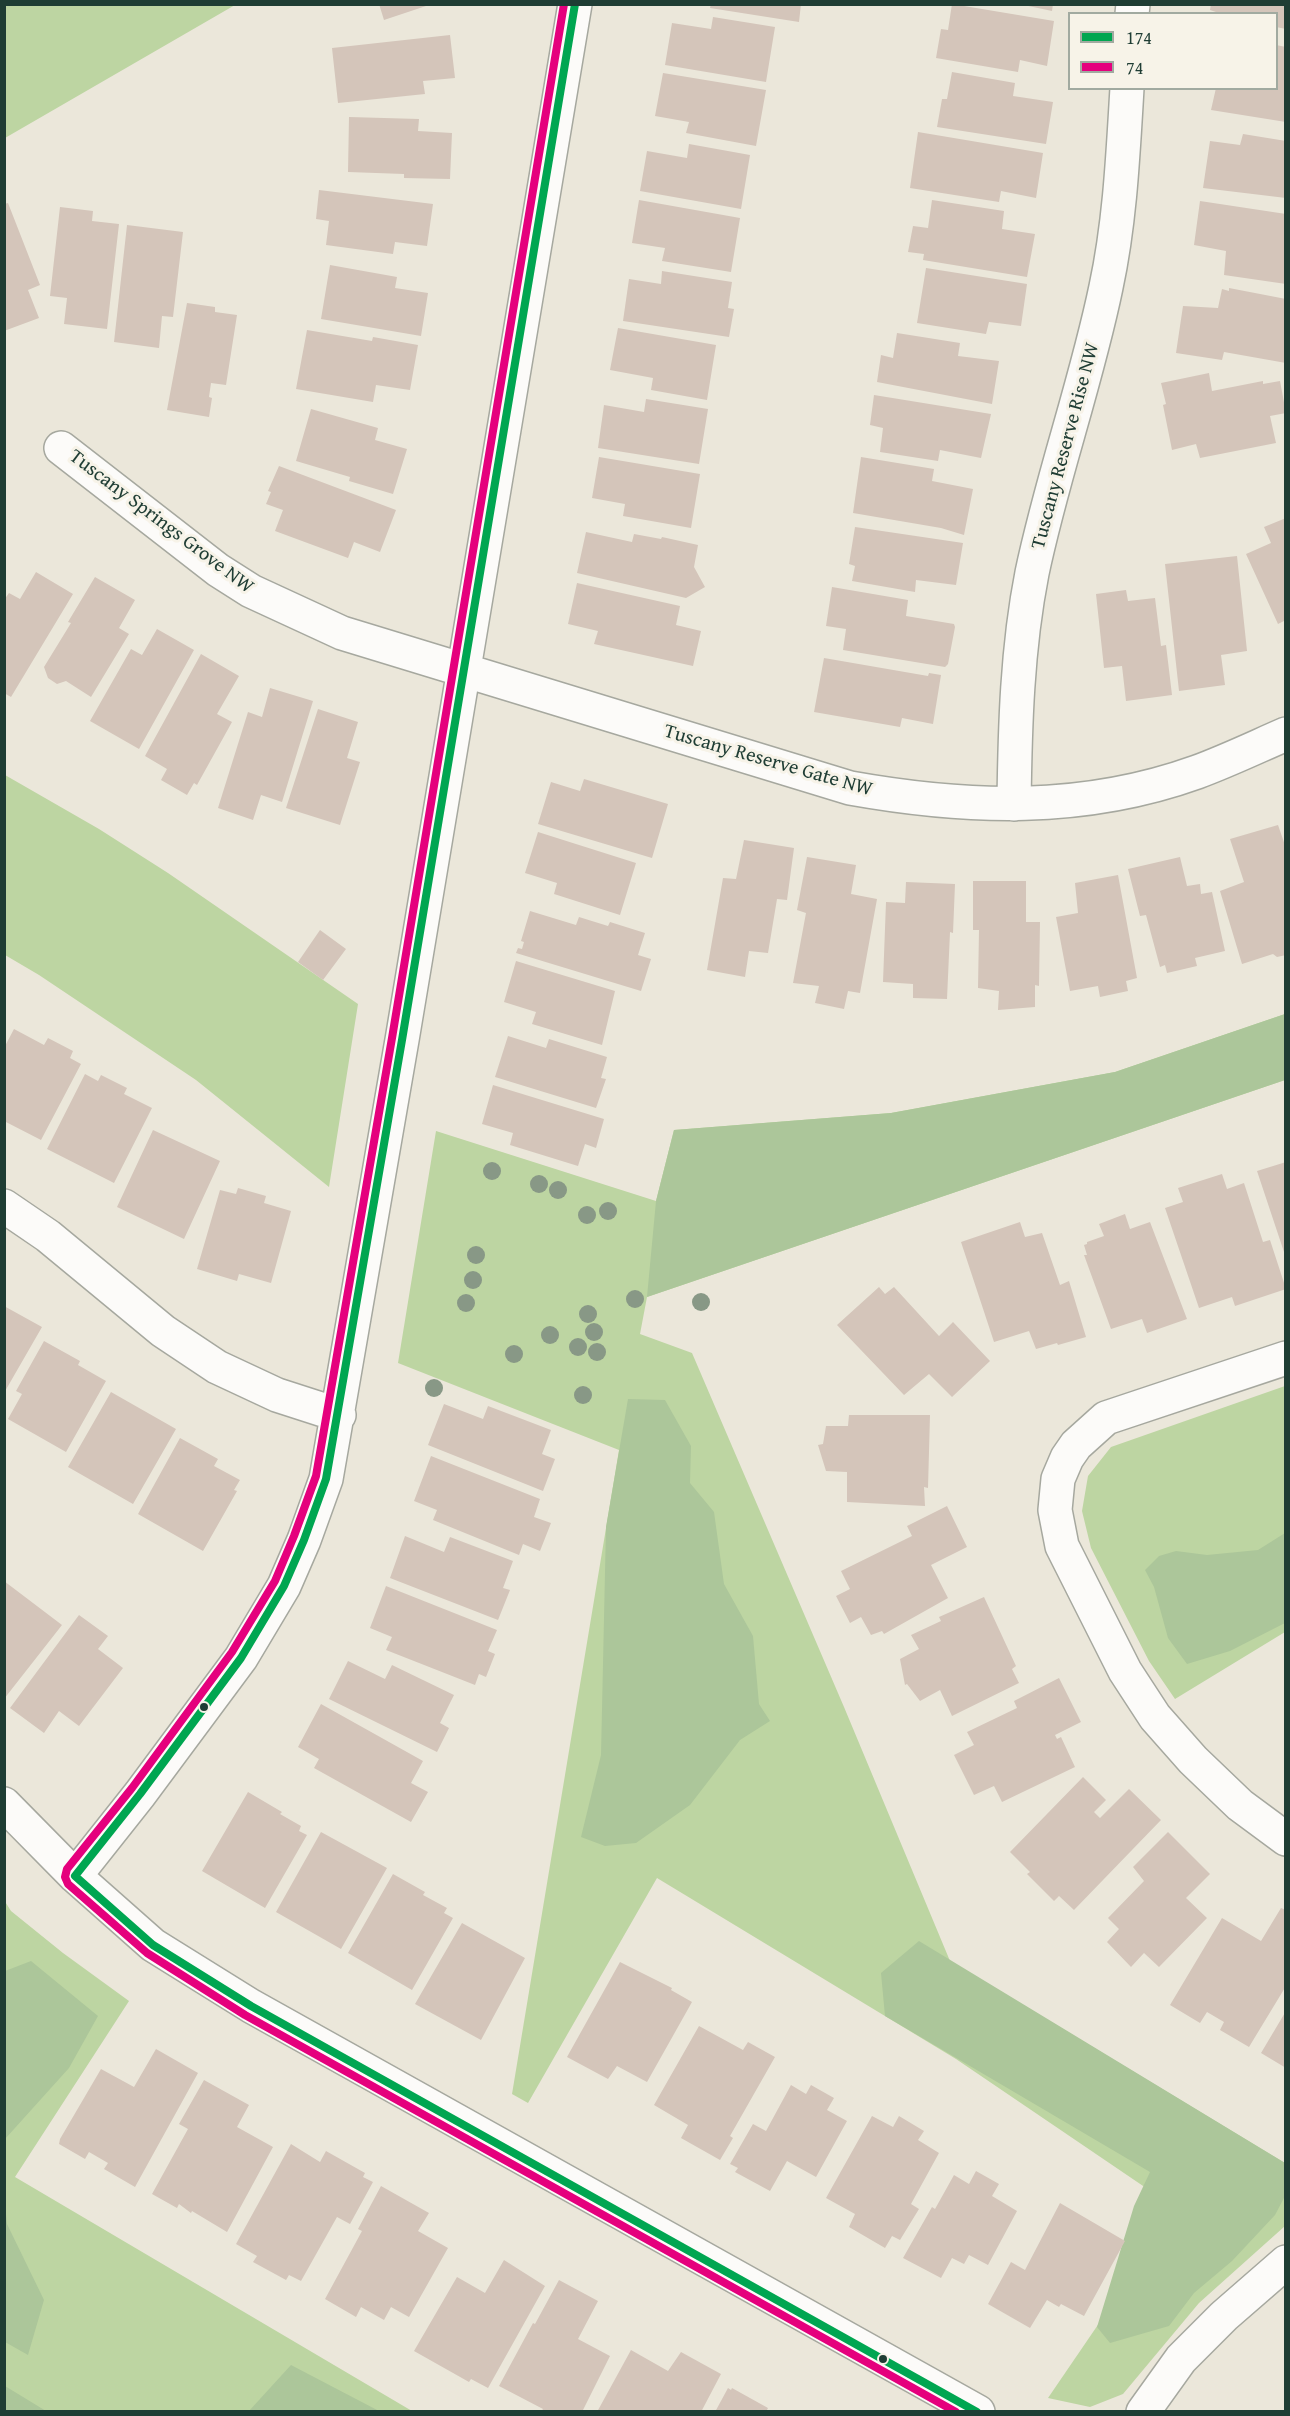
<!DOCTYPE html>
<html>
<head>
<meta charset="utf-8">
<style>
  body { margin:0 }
  #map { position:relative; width:1290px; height:2416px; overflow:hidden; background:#ebe7da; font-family:"Gentium Book Plus",serif }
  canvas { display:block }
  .frame { position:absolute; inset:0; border:6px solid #1f3d34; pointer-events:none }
  .legend { position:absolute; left:1068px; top:12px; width:210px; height:78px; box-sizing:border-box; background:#f7f3e8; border:2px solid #a1aaa0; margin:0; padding:8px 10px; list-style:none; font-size:18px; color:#1f3d34 }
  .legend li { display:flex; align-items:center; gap:12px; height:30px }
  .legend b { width:30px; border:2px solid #a1aaa0 }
</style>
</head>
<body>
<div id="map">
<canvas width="1290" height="2416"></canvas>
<div class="frame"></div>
<ul class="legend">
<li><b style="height:8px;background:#00a651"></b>174</li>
<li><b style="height:8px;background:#e5007d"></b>74</li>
</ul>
</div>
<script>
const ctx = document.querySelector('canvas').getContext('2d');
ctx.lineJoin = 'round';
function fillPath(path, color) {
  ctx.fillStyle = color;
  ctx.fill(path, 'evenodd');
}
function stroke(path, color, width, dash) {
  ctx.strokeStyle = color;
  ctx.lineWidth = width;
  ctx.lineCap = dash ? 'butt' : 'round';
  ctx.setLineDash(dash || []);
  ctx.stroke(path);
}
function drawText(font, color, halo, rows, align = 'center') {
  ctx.font = font + ' "Gentium Book Plus",serif';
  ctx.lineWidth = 6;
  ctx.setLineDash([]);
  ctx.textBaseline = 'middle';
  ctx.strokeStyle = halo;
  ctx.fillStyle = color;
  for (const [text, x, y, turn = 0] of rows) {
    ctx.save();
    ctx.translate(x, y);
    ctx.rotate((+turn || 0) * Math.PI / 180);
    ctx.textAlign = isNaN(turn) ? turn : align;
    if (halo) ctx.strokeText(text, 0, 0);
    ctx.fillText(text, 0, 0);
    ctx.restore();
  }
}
fillPath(new Path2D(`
  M5,4H235V5L5,138Z
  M5,775L99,829L168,873L358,1004L329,1187L196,1080L39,975L5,955Z
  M1285,1014V1080L647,1297L640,1334L692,1353L844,1707L950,1961L1285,2163V2226L1199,2303L1123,2394L1090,2407L1048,2398L1177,2209L956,2059L657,1878L528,2103L512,2094L619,1450L398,1363L436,1131L656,1201L674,1130L891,1113L1115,1072Z
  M1285,1386V1632L1175,1699L1149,1661L1091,1548L1082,1511L1088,1476L1111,1447Z
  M4,1900L11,1911L63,1953L129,2001L15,2177L412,2411H5Z`), '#bdd5a2');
fillPath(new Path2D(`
  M1285,1014V1080L647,1297L656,1201L674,1130L891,1113L1115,1072Z
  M628,1399L665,1400L691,1446L690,1483L714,1512L724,1584L753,1636L759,1704L770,1721L740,1740L690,1805L636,1843L605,1846L581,1837L601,1755L606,1527Z
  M1285,1533V1623L1230,1651L1187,1664L1168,1638L1154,1587L1145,1570L1159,1556L1176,1551L1207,1555L1258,1550Z
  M919,1941L1285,2163V2196L1275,2215L1232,2261L1194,2293L1169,2326L1110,2343L1097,2327L1134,2206L1150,2172L885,2016L881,1973Z
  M31,1961L98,2016L69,2068L5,2139V1971Z
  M5,2204L7,2224L44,2300L28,2355L5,2342Z
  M291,2365L379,2411H249Z
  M5,2386L46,2411H5Z`), '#acc69a');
fillPath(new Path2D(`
  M379,4H429V5L384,20Z
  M711,4H801L799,22L710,8Z
  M952,4L1054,21L1047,66L1020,60L1018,72L936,58L941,29L948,30Z
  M1019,4H1053L1052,11Z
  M1211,4H1286V29L1276,27V14H1222L1210,10Z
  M713,17L775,27L766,82L665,65L672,23L711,29Z
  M450,35L455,78L423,81L425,94L338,103L332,48Z
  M1276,45L1286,47V122L1211,110L1216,88H1276Z
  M952,72L1015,83L1013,96L1053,102L1046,144L937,127L942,99H947Z
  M663,73L766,90L756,146L686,133L689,122L655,116Z
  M349,117L419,119L418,131L452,133L450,179L404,178V174L348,172Z
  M918,132L1043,153L1036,198L1001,191L999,202L910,188Z
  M1243,134L1286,141V198L1203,188L1210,141L1240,145Z
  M689,144L750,155L741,209L640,191L647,151L687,158Z
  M319,190L433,204L427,246L395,242L393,254L326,245L329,221L316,219Z
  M639,200L740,218L731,272L662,261L665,248L632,243Z
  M932,200L1004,211L1002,229L1035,234L1027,277L923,260L924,254L908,252L913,226L928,228Z
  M1200,201L1286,214V284L1224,275L1226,251L1194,245Z
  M8,203L40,285L28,290L39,318L4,331V204Z
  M60,207L93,211L92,221L119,224L107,329L64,324L67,298L50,296Z
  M127,225L183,232L173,317L162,316L159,348L114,342Z
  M330,265L397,277L395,288L428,293L421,336L321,319Z
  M926,268L1027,284L1021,326L989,322L986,334L917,323Z
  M662,271L732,282L728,308L734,309L729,337L623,321L629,279L661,284Z
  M1229,288L1286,299V363L1224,352L1222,360L1176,353L1183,306L1218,308L1222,289L1229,291Z
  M187,303L215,307V312L237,315L226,385L211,383L209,397L212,398L209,417L167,410Z
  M618,328L716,345L707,400L651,390L653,378L610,370Z
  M307,330L372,341L373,337L418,345L410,390L376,385L373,402L296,389Z
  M897,333L960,343L958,356L999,361L992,404L877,382L881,355L893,358Z
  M1209,373L1212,391L1263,381V384L1280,381L1286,413L1270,416L1276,443L1200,458L1196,444L1172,450L1163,405L1166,404L1161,383Z
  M874,395L991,414L981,458L940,450L938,461L880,452L883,428L870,425Z
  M646,399L708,409L699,464L598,448L604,405L644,412Z
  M311,409L378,428L375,440L407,449L393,494L349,481L350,477L296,461Z
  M599,457L700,474L691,528L623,516L625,504L592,498Z
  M861,457L934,469L932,481L973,489L964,535L941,528L853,513Z
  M279,466L396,510L380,552L354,542L348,558L275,531L283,510L266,504L271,492L268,491Z
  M1286,518V620L1278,624L1246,554L1271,543L1264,527Z
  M855,527L963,543L956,585L916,580L915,592L852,581L855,566L849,564Z
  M586,532L632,542L634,534L661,539L662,537L698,545L694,567L705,587L686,598L577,573Z
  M1237,556L1247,651L1221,655L1225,685L1179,691L1165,564Z
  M36,572L73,594L11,697L4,693V600L9,593L20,599Z
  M95,577L135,600L119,628L129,634L91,697L66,681L57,684L48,678L44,667L71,623L68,622Z
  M577,583L680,606L676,625L701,631L693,666L594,644L598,631L568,624Z
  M832,587L908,600L906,616L954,624L955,627L948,664L945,667L843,650L846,629L826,626Z
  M1126,590L1128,601L1155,598L1161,646L1166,645L1172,695L1126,701L1122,666L1104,668L1096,594Z
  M157,629L194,650L139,749L90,721L131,649L142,655Z
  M201,654L239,676L217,714L232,722L197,785L194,783L187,795L161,780L167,769L145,756Z
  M824,658L928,676L929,673L941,675L933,724L902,718L900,727L814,712Z
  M270,688L313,701L282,802L261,795L253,820L218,808L248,712L262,717Z
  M318,709L358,722L347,758L360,762L340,825L286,808Z
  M584,779L668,804L652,858L538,824L551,782L580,791Z
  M1278,825L1286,848V955L1277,957L1273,954L1242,964L1220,891L1244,882L1230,839Z
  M538,832L636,863L620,915L554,894L557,883L525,873Z
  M744,840L794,848L787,900L777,899L768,953L749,951L745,977L707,970L723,878L736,879Z
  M807,857L856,865L851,894L877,899L860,993L848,991L844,1009L815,1003L819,986L793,983L806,913L797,910Z
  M1180,857L1187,886L1200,884L1201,894L1212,892L1225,951L1195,958L1197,966L1167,973L1165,965L1160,967L1146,915L1140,916L1128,869Z
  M1118,875L1137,978L1126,981L1128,991L1100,997L1098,986L1070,991L1056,917L1078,913L1075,883Z
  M973,881H1026V922H1040L1039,986L1035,985V1007L998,1010L999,991L978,988L979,930H973Z
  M906,882L955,884L953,933L950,932L947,999L913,998V984L883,982L886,902L905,903Z
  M530,911L576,925L579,917L608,926L610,922L645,933L638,955L651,959L641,991L516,953L518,948L522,949L524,942L521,941Z
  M320,930L346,949L323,980L298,962Z
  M516,961L615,991L602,1045L532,1024L536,1012L504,1002Z
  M14,1029L44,1045L48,1038L73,1051L70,1058L81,1064L41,1140L4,1121V1048Z
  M508,1036L546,1048L549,1039L607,1057L601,1078L606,1079L596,1108L495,1077Z
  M85,1074L98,1081L101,1075L127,1088L124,1094L152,1108L114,1183L47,1149Z
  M493,1085L604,1119L596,1148L585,1144L578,1166L510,1145L513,1133L482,1124Z
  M153,1130L220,1161L184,1239L117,1207Z
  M1286,1162V1255H1285L1257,1171Z
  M1222,1174L1227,1189L1244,1183L1263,1242L1270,1240L1286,1289L1235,1306L1232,1297L1199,1308L1165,1208L1183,1202L1178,1188Z
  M238,1188L266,1196L264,1203L291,1211L271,1283L239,1274L237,1281L197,1269L220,1190L236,1194Z
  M1125,1214L1130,1229L1150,1222L1187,1319L1147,1333L1142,1319L1111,1329L1084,1255H1087L1084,1245L1087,1244V1242L1104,1236L1099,1224Z
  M1020,1222L1025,1237L1042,1233L1060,1285L1069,1281L1086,1337L1058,1345L1057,1343L1036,1349L1029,1331L994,1342L961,1242Z
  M879,1287L885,1294L894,1287L939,1336L953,1322L990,1361L952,1397L929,1374L904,1395L837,1325Z
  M4,1306L42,1327L4,1393Z
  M44,1341L80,1361L78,1365L106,1381L66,1452L8,1419L22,1394L16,1391Z
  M111,1392L176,1429L133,1504L68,1467Z
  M444,1404L483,1419L488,1406L551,1430L542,1454L555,1459L543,1491L428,1445Z
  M849,1415H930L928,1488L924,1487L925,1506L847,1502V1472L826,1471L818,1445L823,1444L826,1426H848Z
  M180,1438L218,1459L214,1466L240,1480L234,1490L237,1491L203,1551L138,1514Z
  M431,1456L540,1499L534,1517L551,1523L540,1551L523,1544L519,1555L433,1520L437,1510L414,1501Z
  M947,1506L967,1547L931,1565L948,1598L884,1634L882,1631L871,1635L861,1617L850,1623L836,1596L850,1589L841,1571L912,1536L907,1526Z
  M405,1536L444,1552L450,1537L513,1561L503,1588L510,1590L498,1620L390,1578Z
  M4,1581L62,1625L4,1699Z
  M386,1586L497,1630L488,1651L495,1654L486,1677L479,1674L475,1685L386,1650L392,1637L370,1628Z
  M984,1597L1016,1666L1012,1669L1019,1683L952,1716L940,1690L920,1701L907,1684L905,1685L900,1659L919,1649L911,1635L941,1621L939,1617Z
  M79,1615L108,1636L98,1649L123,1668L79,1726L59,1711L44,1733L10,1708Z
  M348,1661L385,1679L392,1665L454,1695L440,1723L449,1728L437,1752L329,1699Z
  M1059,1678L1081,1722L1055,1735L1057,1739L1061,1737L1075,1767L1002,1802L994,1786L974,1795L954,1755L974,1745L967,1732L1017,1708L1014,1701Z
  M321,1704L423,1761L411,1783L428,1792L411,1822L314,1768L319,1759L298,1747Z
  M1083,1777L1106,1800L1094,1812L1100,1818L1129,1789L1161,1820L1074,1910L1059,1896L1054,1901L1027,1874L1030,1872L1010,1852Z
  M248,1792L282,1812L280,1814L301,1826L299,1831L307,1835L265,1908L202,1871Z
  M321,1832L387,1868L341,1949L276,1912Z
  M1168,1832L1210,1874L1186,1898L1207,1918L1159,1967L1144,1953L1131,1967L1107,1942L1119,1929L1108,1918L1144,1881L1133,1867Z
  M393,1874L425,1892L423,1895L447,1908L444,1913L453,1918L412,1990L348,1953Z
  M1281,1908L1286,1910V1986L1249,2047L1220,2030L1224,2022L1207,2012L1200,2023L1170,2005L1222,1918L1261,1941Z
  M462,1923L525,1958L481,2040L415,2004Z
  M620,1962L672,1988L671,1990L692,2002L647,2082L617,2066L608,2079L567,2057Z
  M1286,2011V2068L1261,2053Z
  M699,2026L743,2050L748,2042L775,2057L730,2136L733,2138L720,2160L681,2138L688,2125L654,2105Z
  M156,2049L198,2073L135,2187L104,2169L108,2163L89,2152L85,2159L59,2144L60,2139L101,2069L134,2087Z
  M204,2080L249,2105L237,2127L273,2147L227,2232L192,2211L191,2213L179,2204L177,2208L152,2194L188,2129L179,2124Z
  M791,2085L806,2094L811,2085L834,2098L827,2110L847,2121L816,2177L787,2161L770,2191L735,2172L738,2168L730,2164L753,2124L766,2131Z
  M872,2116L893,2127L899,2116L924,2131L918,2140L939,2153L911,2204L919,2209L900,2240L892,2236L885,2248L849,2227L855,2214L826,2198Z
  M291,2144L320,2162L326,2151L365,2173L363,2177L373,2182L350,2224L337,2217L301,2281L289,2275L286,2280L253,2262L257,2256L236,2244Z
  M976,2171L999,2184L992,2196L1017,2211L988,2265L969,2255L964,2264L952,2258L941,2278L903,2258L932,2207L935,2209L954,2175L969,2184Z
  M381,2186L429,2213L418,2231L448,2248L409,2317L391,2307L384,2320L361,2307L356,2317L325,2299L362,2231L358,2229Z
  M1060,2203L1125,2241L1084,2316L1061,2304L1059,2307L1047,2300L1030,2328L988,2304L1011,2262L1025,2270Z
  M504,2260L545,2286L488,2388L471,2379L469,2382L414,2351L457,2277L485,2293Z
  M559,2280L598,2301L578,2339L610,2356L582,2412H541L543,2409L499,2386L533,2323L535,2324Z
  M631,2350L668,2371L681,2352L721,2374L701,2412H597Z
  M728,2388L731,2390L732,2388L768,2408L766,2412H715Z`), '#d4c5ba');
const minor = new Path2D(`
  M1132,14L1133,4
  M61,448L218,570L251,591L342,633L850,788C968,809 1083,813 1197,772C1227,761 1256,747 1286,734
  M1014,804C1015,727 1017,649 1032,573C1052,477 1086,384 1106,287C1120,222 1123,155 1127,88
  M4,1206L48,1236L163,1331L217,1367L277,1395L339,1415
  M1286,1358L1106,1418L1076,1445L1067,1458L1058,1479L1055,1510L1062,1546L1125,1671L1155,1717L1193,1760L1240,1805L1286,1839
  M4,1804L75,1876L153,1945L251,2006L978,2412
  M75,1876L140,1794L241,1658L284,1586L304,1540L326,1479L402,1040L575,4
  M1143,2412L1181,2359L1224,2316L1286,2262`);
stroke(minor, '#a6a89f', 36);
stroke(minor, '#fcfbf9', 33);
stroke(new Path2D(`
  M575,4L402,1040L326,1479L304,1540L284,1586L241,1658L140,1794L75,1876L153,1945L251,2006L977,2412`), '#00a651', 8);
stroke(new Path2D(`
  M564,4L392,1038L316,1476L294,1536L275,1581L232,1652L132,1788L67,1869L65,1877L68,1884L147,1953L245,2015L956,2412`), '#e5007d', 8);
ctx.fillStyle = '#889886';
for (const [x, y] of [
  [492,1171],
  [539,1184],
  [558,1190],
  [608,1211],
  [587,1215],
  [476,1255],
  [473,1280],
  [635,1299],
  [701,1302],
  [466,1303],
  [588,1314],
  [594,1332],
  [550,1335],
  [578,1347],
  [597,1352],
  [514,1354],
  [434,1388],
  [583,1395]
]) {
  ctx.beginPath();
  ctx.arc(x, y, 9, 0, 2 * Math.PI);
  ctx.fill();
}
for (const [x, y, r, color] of [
  [204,1707,5,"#1f3d34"],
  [883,2359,5,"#1f3d34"]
]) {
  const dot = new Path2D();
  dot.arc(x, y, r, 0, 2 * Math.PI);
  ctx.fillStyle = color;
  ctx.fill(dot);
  stroke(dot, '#f7f3e8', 2);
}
drawText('20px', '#1f3d34', '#f7f3e8', [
  ["Tuscany Reserve Rise NW",1066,446,-75],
  ["Tuscany Springs Grove NW",161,522,37],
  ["Tuscany Reserve Gate NW",768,761,16]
]);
</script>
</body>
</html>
